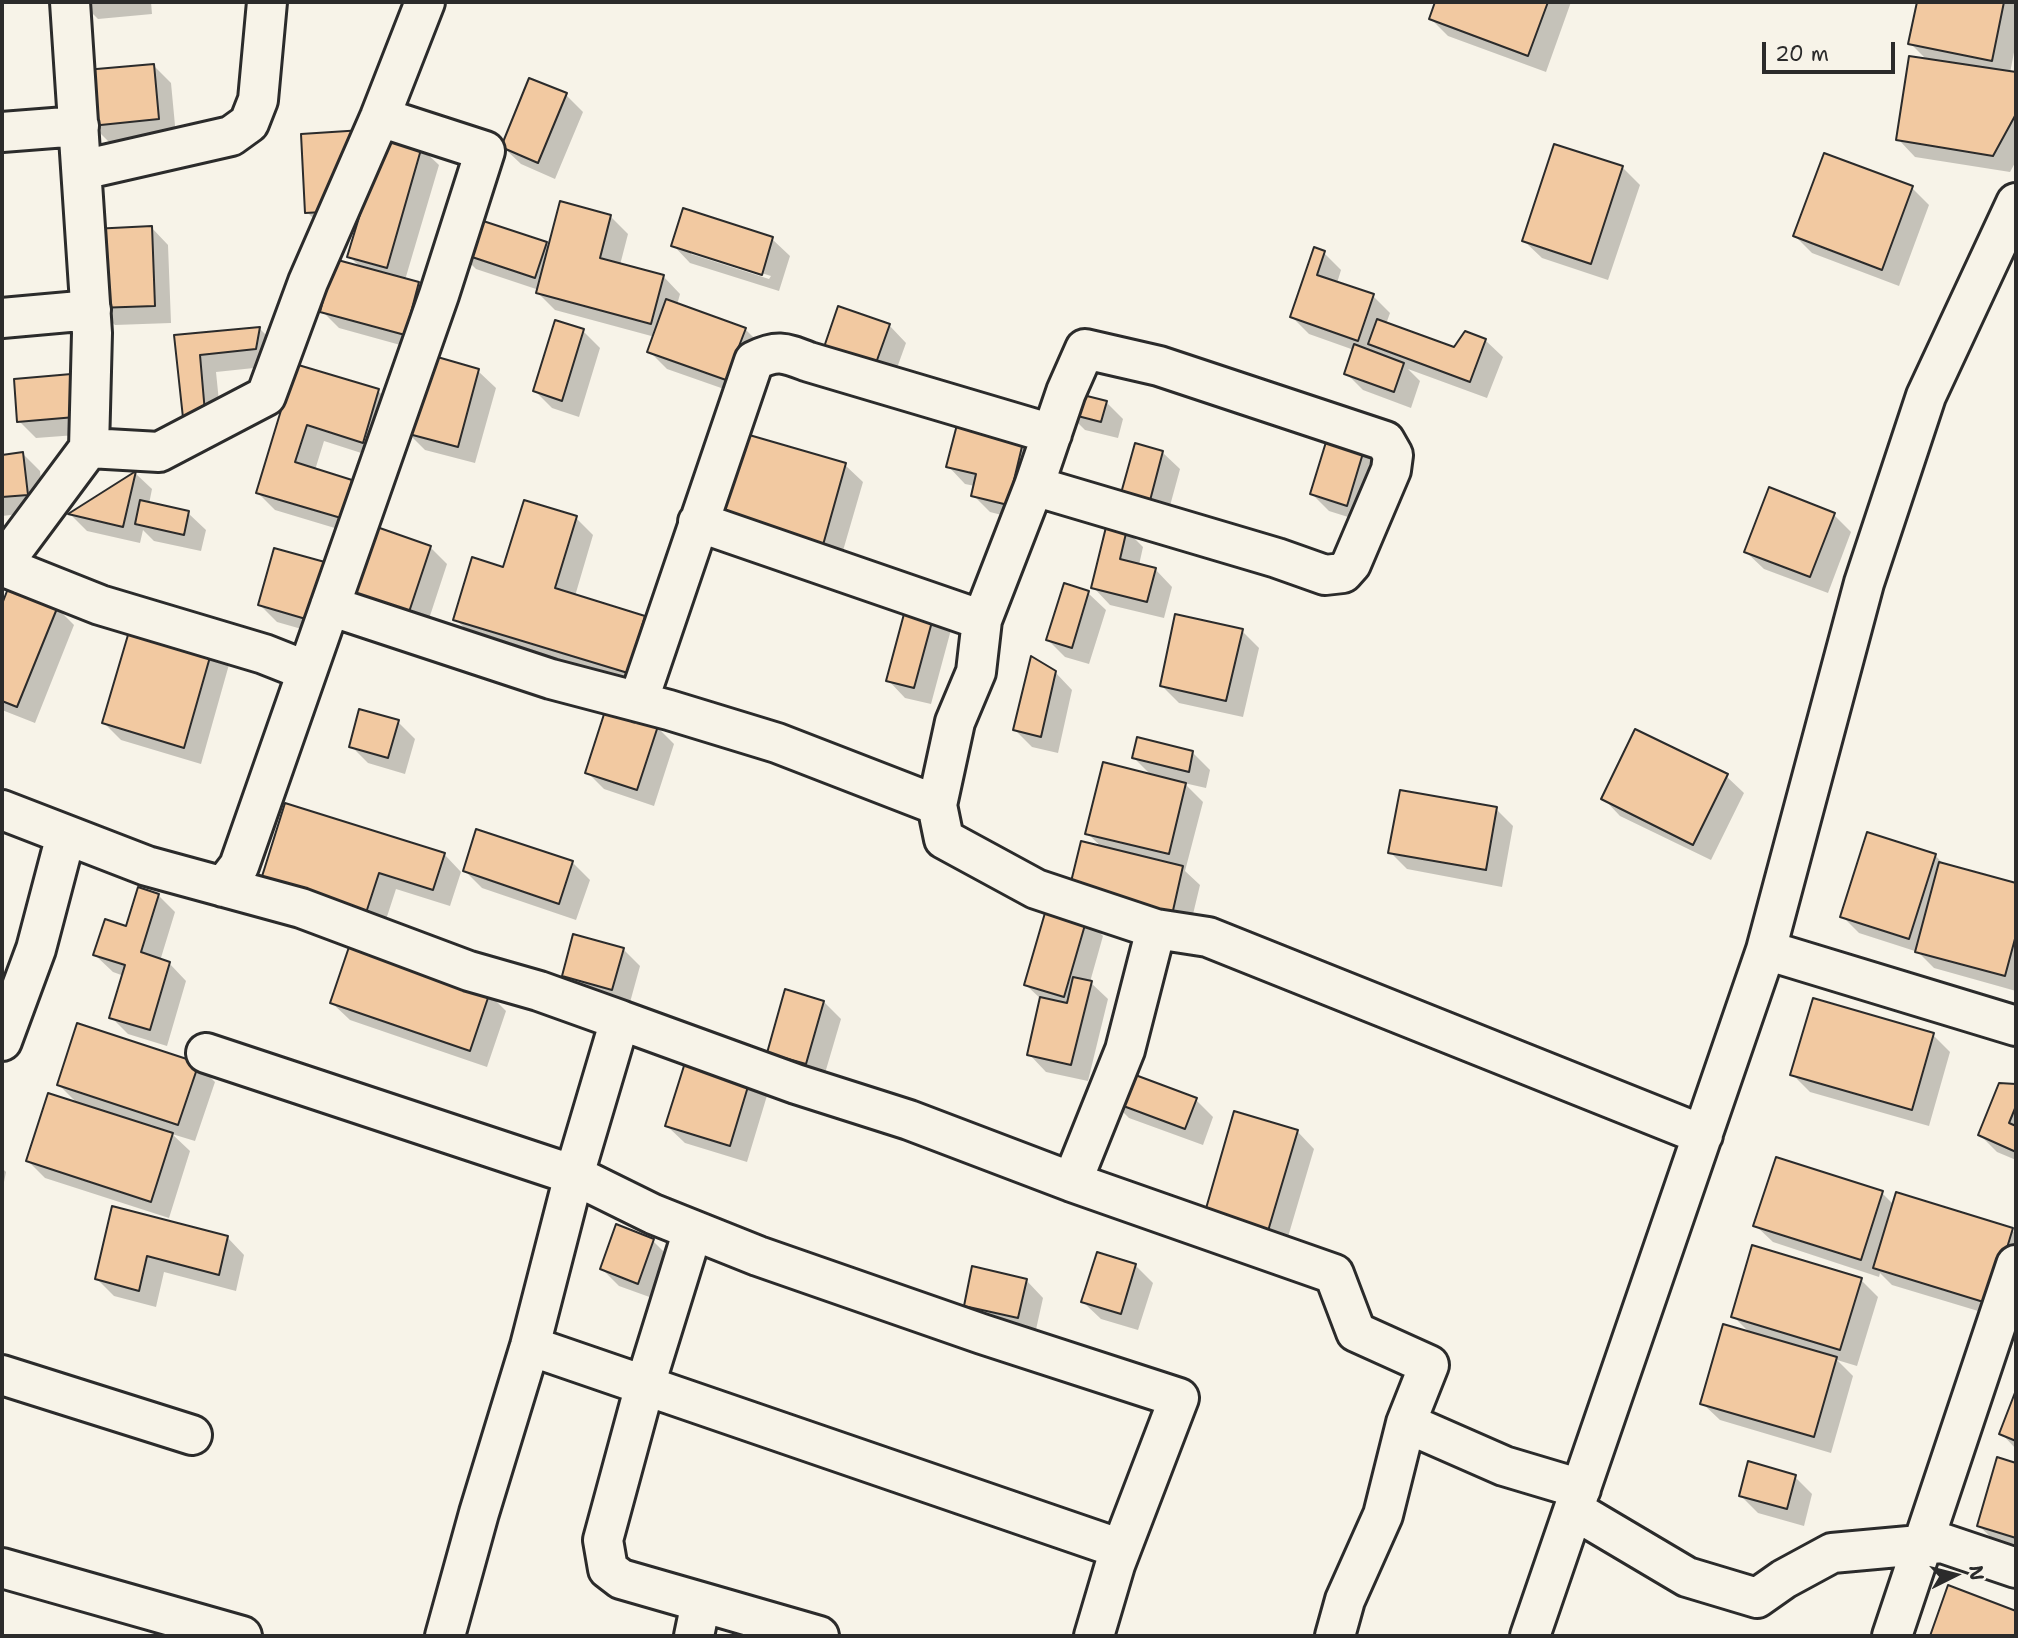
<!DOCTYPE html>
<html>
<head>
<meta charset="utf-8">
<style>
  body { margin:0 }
  #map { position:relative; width:2018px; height:1638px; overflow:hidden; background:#f7f3e8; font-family:"Shantell Sans",sans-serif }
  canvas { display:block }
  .frame { position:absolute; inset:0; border:4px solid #2b2b2b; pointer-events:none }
  .north { position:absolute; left:1920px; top:1540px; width:70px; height:70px; -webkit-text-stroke:5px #f7f3e8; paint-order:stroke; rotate:84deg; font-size:19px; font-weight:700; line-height:28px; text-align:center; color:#2b2b2b }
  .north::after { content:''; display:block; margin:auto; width:24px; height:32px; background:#2b2b2b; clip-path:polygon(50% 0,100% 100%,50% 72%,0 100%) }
  .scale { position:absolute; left:1762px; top:42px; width:133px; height:32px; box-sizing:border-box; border:4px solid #2b2b2b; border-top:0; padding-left:9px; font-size:21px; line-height:24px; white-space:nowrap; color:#2b2b2b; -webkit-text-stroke:5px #f7f3e8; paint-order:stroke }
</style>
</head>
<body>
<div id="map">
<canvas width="2018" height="1638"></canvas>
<div class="frame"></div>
<div class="north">N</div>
<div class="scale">20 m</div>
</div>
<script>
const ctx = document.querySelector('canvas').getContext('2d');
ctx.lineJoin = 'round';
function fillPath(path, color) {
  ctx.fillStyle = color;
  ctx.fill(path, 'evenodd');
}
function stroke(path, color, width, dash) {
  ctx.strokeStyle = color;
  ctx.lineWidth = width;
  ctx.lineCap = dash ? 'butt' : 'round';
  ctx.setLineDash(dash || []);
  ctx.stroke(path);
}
fillPath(new Path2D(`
  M81,2H151L152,14L98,19Z
  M1437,2H1571L1546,72L1448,36L1431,19Z
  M1919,2H2016V42L2010,73L2016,74V161L2010,172L1915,157L1898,139L1927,60L1910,43Z
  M154,66L171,83L176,136L109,142L92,125Z
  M566,95L583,112L555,179L521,164L503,147Z
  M362,132L324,229L307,212Z
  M421,148L439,165L405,280L418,284L435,301L422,351L339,328L322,311L362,269L349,256Z
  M1622,167L1640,185L1608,280L1542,258L1524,241Z
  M1912,188L1929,205L1899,286L1812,253L1795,236Z
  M561,204L611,217L628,234L620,265L663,276L680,294L677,305L745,329L762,346L744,396L667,369L649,351L655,337L555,310L538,293L539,290L476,269L459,252L546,244L550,247Z
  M151,227L168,245L171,323L115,325L97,308Z
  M772,239L790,256L779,291L690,263L673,245ZM691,251L771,276L769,279L691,254Z
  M1324,253L1341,270L1337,283L1373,296L1390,313L1386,324L1454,349L1485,340L1503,357L1487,398L1408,369L1420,381L1411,408L1363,390L1346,373L1354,350L1309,334L1292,317Z
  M889,325L906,343L889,390L840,372Z
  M259,328L276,345L273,366L216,372L223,441L203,443L176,336Z
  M583,331L600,348L579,417L552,408L535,391Z
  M296,366L378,391L396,408L380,459L324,441L315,470L351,481L368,499L358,535L275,510L258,493Z
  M478,371L496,388L475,463L425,450L407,432Z
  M15,381L103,433L36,438L19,421Z
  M1106,402L1123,419L1118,438L1085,430L1068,413Z
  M1331,431L1383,459L1364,522L1329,511L1312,494Z
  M1024,436L1042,453L1025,521L990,512L973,495L975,486L965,484L948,466Z
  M1162,452L1180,469L1164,528L1137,521Z
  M23,454L40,471L44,511L2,516V456Z
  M845,465L863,482L840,561L727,529Z
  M135,473L152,489L149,504L188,513L206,530L201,551L154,541L143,530L140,543L87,531L71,515Z
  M1834,515L1851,532L1828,593L1764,569L1746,552Z
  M576,518L593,535L575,596L644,618L662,635L645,689L473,636L455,619L504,569Z
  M1126,530L1143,547L1139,565L1155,569L1172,587L1164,618L1110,605L1093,587Z
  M430,547L447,564L426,628L371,609L354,592Z
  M275,550L333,638L277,622L260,605Z
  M1065,586L1088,593L1106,610L1089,664L1065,657L1048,640Z
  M10,588L57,608L74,625L35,723L2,710V609Z
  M935,608L952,626L931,704L905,698L888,680Z
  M134,621L230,661L201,764L121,740L104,723Z
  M1242,631L1259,648L1243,717L1179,703L1162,686Z
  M1055,672L1072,690L1058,753L1032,747L1015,730Z
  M398,722L415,739L405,774L368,763L351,746Z
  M657,727L674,744L654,806L604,789L587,772Z
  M1193,753L1210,770L1206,788L1184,783L1203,802L1185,871L1200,885L1189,931L1087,833L1152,776L1133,757Z
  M1726,776L1744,793L1711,860L1620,816L1603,798Z
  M1496,809L1513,826L1502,887L1407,869L1390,852Z
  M477,831L573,863L590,880L576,920L482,888L465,871Z
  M444,854L461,872L450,906L396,889L381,935L261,885Z
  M1935,855L1945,866L2016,885V991L1934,968L1918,952L1859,933L1842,916Z
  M158,895L175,912L160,961L169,963L186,981L167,1046L128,1034L111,1017L124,976L113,972L95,955L127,928Z
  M1086,919L1103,936L1090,982L1108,999L1088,1081L1046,1072L1029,1054L1042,1000L1026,985Z
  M623,949L640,966L629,1006L581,992L564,975Z
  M489,994L506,1011L487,1067L350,1020L332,1003Z
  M824,1002L841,1019L823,1080L787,1069L769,1052Z
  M1933,1035L1950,1052L1929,1126L1810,1092L1792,1074Z
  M690,1053L769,1089L747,1162L685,1143L667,1126Z
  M198,1065L215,1082L195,1141L172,1134L190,1151L169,1218L45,1178L28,1161L79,1105L59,1085Z
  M2000,1085L2016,1086V1160L1997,1152L1980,1135Z
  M1196,1100L1213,1117L1203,1145L1129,1118L1112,1101Z
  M1297,1131L1314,1149L1285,1247L1224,1229Z
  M2,1168L6,1172L2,1192Z
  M1882,1193L1894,1205L2012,1230L2016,1234V1291L2008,1320L1892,1285L1880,1273L1879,1277L1773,1242L1755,1225Z
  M114,1209L227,1237L244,1255L236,1291L164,1272L156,1307L114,1296L97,1279Z
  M653,1241L670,1258L655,1299L619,1286L602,1269Z
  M1135,1265L1153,1283L1138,1330L1101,1319L1083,1302Z
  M1026,1280L1043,1298L1035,1334L983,1323L966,1305Z
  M1861,1280L1878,1297L1857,1366L1837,1360L1853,1376L1831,1453L1720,1420L1702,1403L1751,1334L1733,1316Z
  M2016,1395V1449L2001,1433Z
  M1998,1460L2016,1465V1548L1996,1542L1978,1525Z
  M1795,1477L1812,1494L1804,1526L1758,1513L1740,1495Z
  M1950,1588L2016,1613V1636H1932Z`), '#0003');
const building = new Path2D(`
  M1435,2H1548L1528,56L1429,19Z
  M1917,2H2004L1992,61L1908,44Z
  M1909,56L2016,72V114L1993,156L1896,140Z
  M154,64L159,119L91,126L85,70Z
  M529,78L567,93L538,163L501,147Z
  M363,130L323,212L305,213L301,134Z
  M384,135L422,146L387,268L347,257Z
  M1554,144L1623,166L1591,264L1522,241Z
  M1824,153L1913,186L1882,270L1793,236Z
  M560,201L611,215L600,258L664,275L651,324L536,293Z
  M683,208L773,237L762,275L671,246Z
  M468,216L547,242L535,278L457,252Z
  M152,226L155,306L96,308L92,229Z
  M1314,247L1325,251L1317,275L1374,294L1358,341L1290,317Z
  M334,259L419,282L405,335L320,312Z
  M666,299L746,328L726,380L647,352Z
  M838,306L890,324L872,374L821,356Z
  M1377,319L1454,347L1465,331L1486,339L1470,382L1368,344Z
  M555,320L584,329L562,401L533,391Z
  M260,327L256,349L200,355L206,424L184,427L174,335Z
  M1354,344L1404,363L1394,392L1344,374Z
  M427,354L479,369L458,447L405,433Z
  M295,364L379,389L363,443L307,425L295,462L352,480L341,518L256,493Z
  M83,373L87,416L17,422L14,379Z
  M1071,392L1107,401L1101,422L1066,413Z
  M959,417L1025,434L1008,505L971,496L976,474L946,467Z
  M1330,429L1367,440L1347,506L1310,494Z
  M732,430L846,463L823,545L708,512Z
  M1135,443L1163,451L1147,512L1118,504Z
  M23,452L28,495L2,497V455Z
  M136,471L123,527L68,514Z
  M1769,487L1835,513L1810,577L1744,552Z
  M140,500L189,511L184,535L135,524Z
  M524,500L577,516L555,588L645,616L628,673L453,620L472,557L503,567Z
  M1107,523L1127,529L1120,559L1156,568L1147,602L1091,588Z
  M374,526L431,546L409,612L352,592Z
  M274,548L332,564L316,622L258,605Z
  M1064,583L1089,591L1072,648L1046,640Z
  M9,586L58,606L17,707L2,701V604Z
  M908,599L936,607L914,688L886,681Z
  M1175,614L1243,629L1226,701L1160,686Z
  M133,618L214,643L184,748L102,723Z
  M1031,656L1056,671L1041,737L1013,730Z
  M606,708L658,726L637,790L585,773Z
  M359,709L399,720L388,758L349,747Z
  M1635,729L1728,774L1693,845L1601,799Z
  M1137,737L1193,751L1189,772L1132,758Z
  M1103,762L1186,783L1169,854L1085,834Z
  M1400,790L1497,807L1486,870L1388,853Z
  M285,803L445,853L433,890L379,873L364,919L259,886Z
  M476,829L573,861L559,904L463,871Z
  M1867,832L1936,854L1909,939L1840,917Z
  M1081,841L1183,866L1172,915L1069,890Z
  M1939,862L2016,883V935L2005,976L1915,952Z
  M138,887L159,894L141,952L170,962L150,1030L109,1018L125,965L93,955L105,919L126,926Z
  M1047,906L1087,918L1064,997L1024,985Z
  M573,934L624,948L612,990L562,976Z
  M350,944L490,992L470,1051L330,1003Z
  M1073,977L1092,981L1071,1065L1027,1055L1040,997L1067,1003Z
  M785,989L824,1001L806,1064L767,1053Z
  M1813,998L1934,1033L1912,1110L1790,1075Z
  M77,1023L199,1063L178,1125L57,1085Z
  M689,1050L753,1070L730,1146L665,1126Z
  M1122,1070L1197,1098L1185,1129L1110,1101Z
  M1999,1083L2016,1084V1106L2009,1123L2016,1126V1152L1978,1135Z
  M48,1093L173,1133L151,1202L26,1161Z
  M1234,1111L1298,1130L1268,1231L1205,1212Z
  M1776,1157L1883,1191L1861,1260L1753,1226Z
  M1896,1192L2013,1228L1990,1304L1873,1268Z
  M112,1206L228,1236L219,1275L147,1256L139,1291L95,1279Z
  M616,1224L654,1239L638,1284L600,1269Z
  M1752,1245L1862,1278L1840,1350L1731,1317Z
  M1097,1252L1136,1264L1121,1314L1081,1302Z
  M972,1266L1027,1279L1018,1318L964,1306Z
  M1723,1324L1837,1357L1814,1437L1700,1404Z
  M2016,1390V1441L1999,1434Z
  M1997,1457L2016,1463V1538L1977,1526Z
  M1748,1461L1796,1475L1787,1509L1739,1496Z
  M1948,1585L2016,1611V1636H1930Z`);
fillPath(building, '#f2c9a1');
stroke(building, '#2b2b2b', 2);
const street = new Path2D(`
  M2,132L79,126
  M82,170L231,136L249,123L258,100L267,2
  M2,318L91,310
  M89,448L159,452L266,396L308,282L380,117L425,2
  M698,522L982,620
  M2,565L89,448L92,333L70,2
  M2,566L100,605L264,654L307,671
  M330,606L551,679L669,710L777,743L937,805L944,839L1036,889L1156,929L1208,937L1703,1135
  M638,702L754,361C778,349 785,353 809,362L1052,434
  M937,805L955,722L976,672L982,620L1034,486L1066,392L1085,349L1159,366L1385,441L1393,455L1391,470L1351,564L1343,573L1325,575L1277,558L1034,486
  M2,810L147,866L301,908L469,971L539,991L620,1020
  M223,887L239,866L439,295L485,151L380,117
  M1766,950L2016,1026
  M2,1041L36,949L66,835
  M206,1053L574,1175L653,1214L758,1256L982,1334L1179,1398L1115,1565L1094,1636
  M1072,1182L1125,1050L1156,929
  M693,1230L645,1385L603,1540L608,1569L621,1579L701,1602L694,1636
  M530,1346L1121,1549
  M2,1375L192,1435
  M1406,1423L1504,1466L1581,1489
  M1574,1510L1687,1577L1757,1598L1784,1579L1832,1553L1942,1543L2016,1568
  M2,1568L242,1636
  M701,1602L819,1636
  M445,1636L479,1513L530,1346L574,1175L620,1020L796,1084L909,1120L1072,1182L1334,1274L1356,1332L1429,1365L1406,1423L1383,1515L1345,1600L1335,1636
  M1530,1636L1766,950L1864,583L1926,396L2016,203
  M1892,1636L2016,1265`);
stroke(street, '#2b2b2b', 44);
stroke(street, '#f7f3e8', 38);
</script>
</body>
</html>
